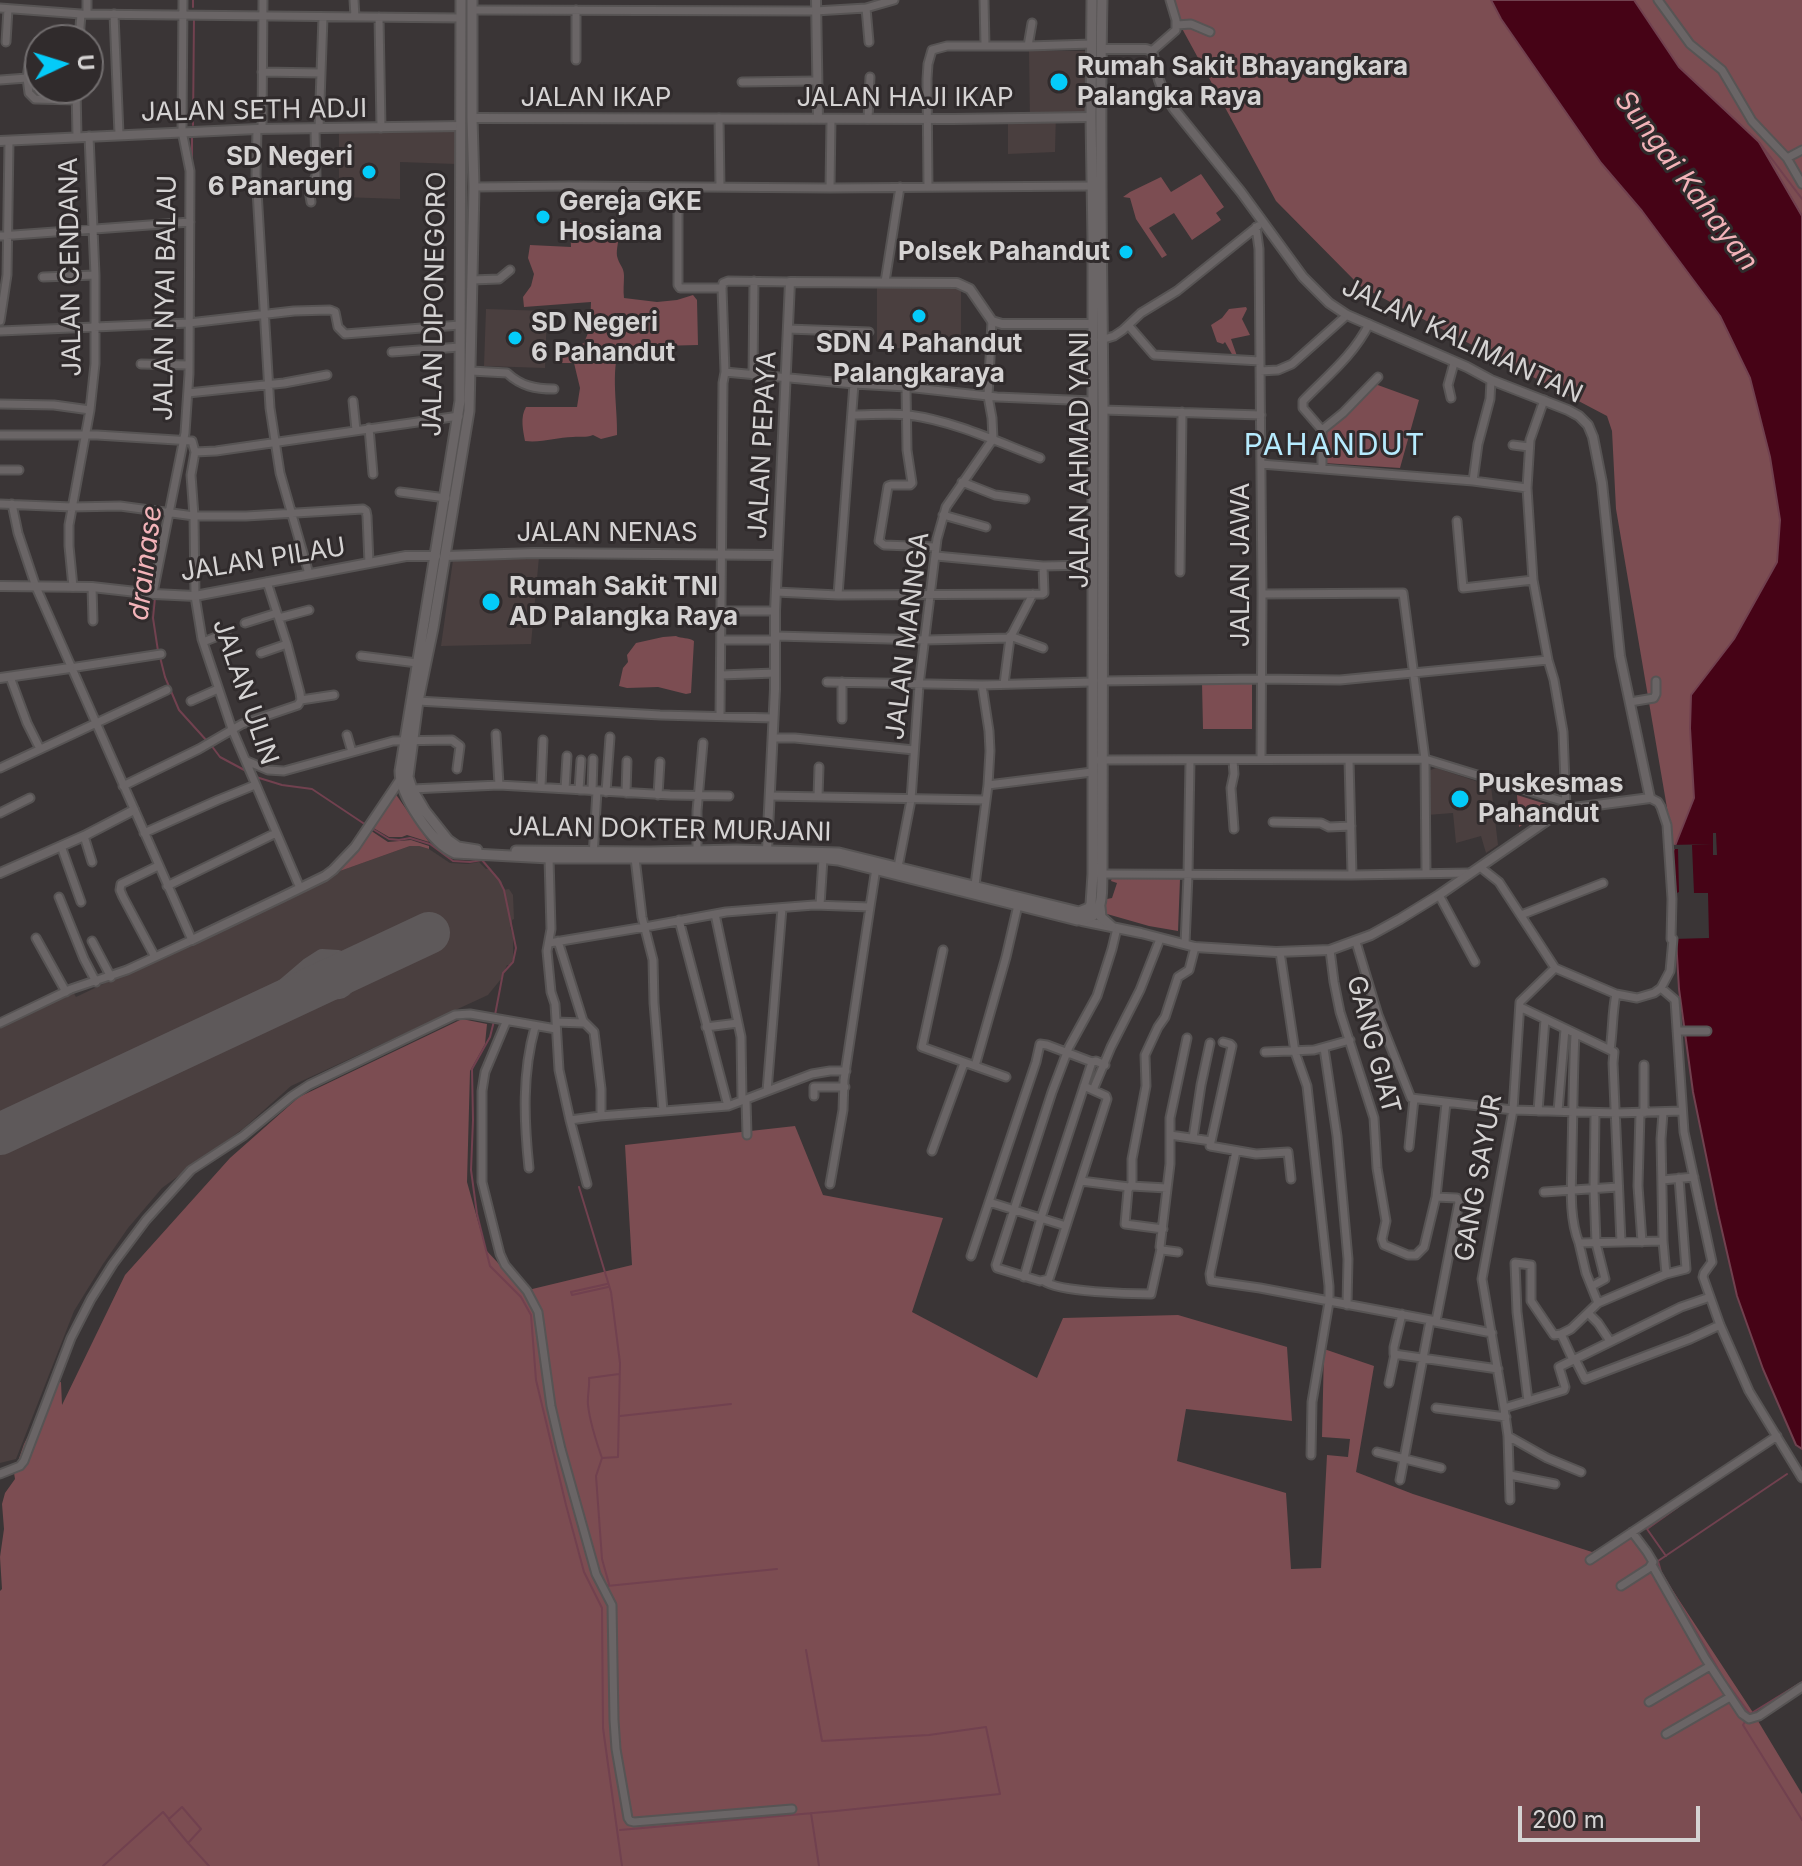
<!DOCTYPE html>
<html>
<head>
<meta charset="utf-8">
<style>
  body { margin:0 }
  #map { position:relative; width:1802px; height:1866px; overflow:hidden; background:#3a3536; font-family:Inter,sans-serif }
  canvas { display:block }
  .north { position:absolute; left:24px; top:24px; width:80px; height:80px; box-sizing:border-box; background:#302b2c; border:2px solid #726e6f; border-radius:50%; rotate:86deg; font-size:22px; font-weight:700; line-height:32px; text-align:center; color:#d5d3d3 }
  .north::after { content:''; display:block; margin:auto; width:28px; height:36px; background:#04cbf9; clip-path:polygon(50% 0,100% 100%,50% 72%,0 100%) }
  .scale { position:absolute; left:1518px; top:1806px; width:182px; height:36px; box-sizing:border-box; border:4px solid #d5d3d3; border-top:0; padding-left:10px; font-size:24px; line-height:28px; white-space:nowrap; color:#d5d3d3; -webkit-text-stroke:6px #302b2c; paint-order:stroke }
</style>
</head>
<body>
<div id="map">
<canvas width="1802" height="1866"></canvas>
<div class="north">U</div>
<div class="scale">200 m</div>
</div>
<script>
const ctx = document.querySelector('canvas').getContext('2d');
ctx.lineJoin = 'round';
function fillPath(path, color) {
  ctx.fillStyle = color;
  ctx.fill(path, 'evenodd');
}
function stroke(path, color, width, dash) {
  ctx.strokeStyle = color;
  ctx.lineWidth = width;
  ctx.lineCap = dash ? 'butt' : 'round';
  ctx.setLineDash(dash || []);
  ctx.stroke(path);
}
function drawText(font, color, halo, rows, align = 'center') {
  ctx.font = font + ' Inter,sans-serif';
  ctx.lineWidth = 6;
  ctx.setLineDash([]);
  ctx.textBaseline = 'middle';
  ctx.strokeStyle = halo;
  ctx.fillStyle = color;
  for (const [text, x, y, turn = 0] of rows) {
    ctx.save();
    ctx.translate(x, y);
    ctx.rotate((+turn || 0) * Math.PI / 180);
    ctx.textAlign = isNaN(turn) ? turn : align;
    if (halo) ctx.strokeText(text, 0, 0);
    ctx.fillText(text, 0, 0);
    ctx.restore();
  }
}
fillPath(new Path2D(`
  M1029,51H1088V112H1056L1055,152L1008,154V122H1030Z
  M456,128V164L400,162V199L342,197V182H339V132Z
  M877,285H961V348H877Z
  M486,309L547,311L545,368L484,366Z
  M539,557L531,644L441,646L453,560Z
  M1436,768L1491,786L1498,845L1486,853L1481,836L1456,843L1453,813L1427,815L1428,771Z
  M410,846H419L429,849L450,863L468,864L479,862L486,869L490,868L502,882L503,890L509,889L513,895L514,919L512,920V926L510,927L513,936V959L510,965H507L501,979L488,995L291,1086L244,1128L162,1188L128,1228L103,1264L74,1311L16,1459L0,1463V1024L72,990L76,997L340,871Z`), '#4a3f3f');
fillPath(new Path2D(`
  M1170,0H1491L1501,19L1601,162L1642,211L1720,316L1750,378L1770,457L1780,520L1777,562L1734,639L1691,695L1690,728L1694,798L1674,849L1616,509L1612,431L1607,416L1360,286L1276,201L1173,12Z
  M1634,0H1802V215L1759,142L1679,67Z
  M1201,174L1224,207L1216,213L1221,220L1192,240L1174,213L1149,228L1167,255L1162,258L1136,219L1130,198L1123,197L1130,192L1161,177L1171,192Z
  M576,222L610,229L618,235C619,243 616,248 617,256C619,265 624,267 624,276C624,284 623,290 624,298L657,302L677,300L693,295L697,300L698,345L620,347C610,370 618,410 617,435L601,439L593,435C585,438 581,436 573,437C557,437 542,443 525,441C523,430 520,417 526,407H577L580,388L574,363H560L563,353L584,343L590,328L591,302L524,307L523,297L531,286L534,274L528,258L530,245L571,247L570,224Z
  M1246,307L1247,309L1242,319L1250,335L1231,339L1237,356H1233L1225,342L1223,344L1217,342L1211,325L1222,318L1229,309Z
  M1375,384L1419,400L1400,468L1324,463V430Z
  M676,636C682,639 688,637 694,641L691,693L686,694L658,687L627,688L619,686L623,668L628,662L627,655L636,643L663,637Z
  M1202,683H1252V729H1203Z
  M396,795L397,796L429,842L407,835L402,837H389L370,826L391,797Z
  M1517,795L1549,805L1550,807L1519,827Z
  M370,830L388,842L411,840L429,846V849L419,846H410L340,871Z
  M1115,877H1155L1180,879L1178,931L1149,926L1107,914L1105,909L1107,899L1112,898L1117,883L1111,881L1112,878Z
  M462,1019L487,1024L485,1044L470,1071L467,1182L486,1250L524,1291L632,1265L625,1145L795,1126L823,1195L943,1218L912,1312L1037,1378L1063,1318L1178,1315L1287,1347L1292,1421L1186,1409L1177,1461L1286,1493L1291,1569L1321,1568L1327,1455L1348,1457L1350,1439L1322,1437L1324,1349L1374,1366L1356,1472L1413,1494L1592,1552L1633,1530L1752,1711L1802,1794V1866H0V1591L2,1589L0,1557L4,1529L2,1504L5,1493L15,1479L14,1473L24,1444L29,1434L47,1388L50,1383L61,1382L62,1405L125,1275L230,1158L299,1097Z`), '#7c4d52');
const water = new Path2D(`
  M1491,0H1634L1679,67L1759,142L1802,216V1449L1796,1445L1763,1369L1737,1296L1717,1209L1693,1092L1679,989L1671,856L1694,798L1690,728L1691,695L1734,639L1777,562L1780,520L1770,457L1750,378L1720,316L1642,211L1601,163L1501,19Z`);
fillPath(water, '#460316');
stroke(water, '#71414f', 2);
fillPath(new Path2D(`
  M1713,833H1716L1717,855H1713V844L1692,845L1694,893H1708L1709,938L1673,939L1672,899L1677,898V893L1679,892L1678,849H1671V845L1713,844Z`), '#3a3536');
stroke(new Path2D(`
  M193,7V0
  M193,125L194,17
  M1759,142L1802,199
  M192,163V134
  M155,598L153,618L158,651
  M160,657L165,677L179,710L207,741
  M211,745L220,757L248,772
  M256,777L282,785L312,789L366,825
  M371,828L389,839L399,840L410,838L430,844L453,861L470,862L482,860L499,880L504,890L516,948L513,962L503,973L495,1015
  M494,1021L490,1037L472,1069L473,1120L471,1170L477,1214L490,1266L521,1297L531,1315L536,1380L566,1505L584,1572L602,1608L603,1728L622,1866
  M579,1187L611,1292L620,1363L618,1457L602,1458L596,1476L602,1559L609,1584L607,1586
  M607,1284L571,1292L572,1295L608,1287
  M620,1416L731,1404
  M602,1458C596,1441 590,1423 588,1405C587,1396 590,1387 589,1378L619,1374
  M1787,1474L1658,1561L1661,1572L1724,1679L1750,1714L1802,1682
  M1666,1556L1647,1529L1678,1507
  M607,1586L777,1569
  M1746,1720L1743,1725L1802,1820
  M811,1813L819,1866
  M169,1820L188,1843
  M620,1830L836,1811L1000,1794L986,1727L929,1735L822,1741L806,1650
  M103,1866L163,1812L169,1819L182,1807L201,1829L188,1843L209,1866`), '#71414f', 2);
stroke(new Path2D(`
  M247,1018L308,966L322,957L338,958C361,981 343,1003 317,985`), '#5e595a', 16);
stroke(new Path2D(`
  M0,1134L429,933`), '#5e595a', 42);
const minor = new Path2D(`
  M354,0L355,17
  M984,0L985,45
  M1658,0L1690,44L1722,70L1752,121L1787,158L1802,150
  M0,8L81,14L461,18
  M866,8L869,42
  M472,10L815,11L866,8L894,0
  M576,10V60
  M87,13V0
  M114,14L119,134
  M379,17L381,128
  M1177,25L1191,24L1210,32
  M79,40L81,14
  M6,42L8,9
  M1028,46L1032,23
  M1152,51L1176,30V20L1170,0
  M262,72L321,73
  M27,78L29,64L40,61
  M0,80L27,78L29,93L35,99L76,100
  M742,82L816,81
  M76,88L77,137
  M719,118L720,187
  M868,119L870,77
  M257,129L256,174L270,408L280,473L309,574
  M262,129L263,0
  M319,129L323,17
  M1787,158L1802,184
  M474,187L569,186L830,188L1093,186
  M928,187L927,79L928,64L932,50L947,46H1028L1092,44
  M678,188V285L680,288H722L723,283L728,281L790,282
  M830,188L831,119
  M311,202L309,190L316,176L315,129
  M1256,227L1259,249L1262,594L1261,759
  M0,236L190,222
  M43,277L95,275
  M472,280L499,279L510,270
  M885,282L900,187
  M722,288L725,372
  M0,321L7,275L9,141
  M1129,326L1154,355L1260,361
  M788,329L869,332
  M0,331L189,323L294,311L330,310L335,312L338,327L345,334L460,325
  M1101,340L1114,336L1123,330L1141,313L1177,291L1258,226
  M392,352L460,347
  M141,364L189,365
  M471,371L507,373C521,386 535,389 554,389
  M1260,371L1278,370L1292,364L1347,315
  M753,375L754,281
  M906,387L907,450L912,483L910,485H891L888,486L879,541L884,545L936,547
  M188,393L284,383L327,375
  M1451,398L1448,385L1454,363
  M1544,400L1530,440L1527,488L1533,580L1548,660L1554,680L1563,732L1566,807
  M353,401L356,430
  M0,404L54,405L90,410
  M1103,410L1261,415
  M853,415C871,415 891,413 909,415C954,421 998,442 1040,458
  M369,428L373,474
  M1322,430L1343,413L1378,377
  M0,435H97L192,441L195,452L191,475L194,516L195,596L202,639L232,729L300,888
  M1513,445L1529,447
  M195,452L216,451L459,416
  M1261,464L1473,481L1527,488
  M1322,469V430L1303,408V401C1327,376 1353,356 1369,324
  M0,470H19
  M1473,481L1478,444L1490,399L1491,380
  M962,482L995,495L1025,499
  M400,492L446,498
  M0,504L72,507L120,506L194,516H246L363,509L366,511L367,516L369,563
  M943,515L986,527
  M1457,521L1463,588L1533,580
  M936,556L1043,566L1092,565
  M1180,572L1182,412
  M73,587L69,546V525L90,410L95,364V275L89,136
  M92,587L93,621
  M776,592L838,595L1042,594L1044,593L1043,566
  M153,593L185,433L189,374L190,171L182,131L183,0
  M1262,594L1403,593L1425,759L1426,873
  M838,595L854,384
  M721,611H775
  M279,618L309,610
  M245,623L277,613
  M776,636L925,640L1010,638
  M1010,636L1043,648
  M721,640H776
  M203,642L226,633
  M261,653L287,644
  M361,656L417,663
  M70,668L161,654
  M721,675L775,673
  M10,677L27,723L40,749
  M1101,681L1261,679L1340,680L1548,660
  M827,682L982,685L1092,682
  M1004,684L1010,638L1033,594
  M301,700L334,695
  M191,701L218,689
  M418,701L660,715L773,718
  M1630,702L1654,698L1656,694V681
  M720,715L723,383L725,372L854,384L906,387L997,397L1093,401
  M842,719V682
  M496,734L499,785
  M347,735L352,752
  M773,738H795L914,750
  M1098,760L1425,759L1565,802
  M1233,760L1234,774L1231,788L1234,829
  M1349,760L1352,875
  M247,761L268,770L284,771L393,741L452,740L460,746L457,769
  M0,768L167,690
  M988,785L1092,772
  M123,786L199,749L242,724L298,705L301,700L300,693L287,644L267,582
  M541,787L543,740
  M412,789L499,785L670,795L729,796
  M565,789L567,756
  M579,790L581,760
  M592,791L593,759
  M606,792L610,737
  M626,793L627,761
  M658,795L660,762
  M770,796L986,800
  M818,797L819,767
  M0,813L30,798
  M1273,822L1321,823L1329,827L1351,826
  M144,833L218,800L255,785
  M84,836L92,862
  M61,846L81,902
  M697,851V811L703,743
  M593,857L597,791
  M549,858L551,929L547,951L551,992L555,1004L559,1070L570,1120L587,1184
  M635,858L642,917L653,960L654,1003L663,1111
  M1480,867L1499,882L1555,968L1616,994L1637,998L1654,993L1661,988L1670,971L1673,939H1671L1672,899L1667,825L1661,807L1658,802L1650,798
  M897,872L911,800L919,685L937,539L946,507L993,439L992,418L988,396L992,321
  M1099,874L1352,875L1469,873
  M975,885L988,785L990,751L989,731L982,685
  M167,886L276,833
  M1439,895L1475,962
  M59,897L84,959L96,982
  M820,905L823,859
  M715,914L741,1037L742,1100
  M1521,915L1603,883
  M679,920L728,1106
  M36,938L66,992
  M92,941L111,977
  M558,941L583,1021L594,1032L601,1089V1115
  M1356,942L1378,1015L1411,1098L1513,1110L1616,1113L1682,1111
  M549,943L645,927L726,912L814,905L870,907L876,868
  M1185,944L1188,875L1190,761
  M943,950L922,1047L975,1066
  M1330,950L1334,982L1340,1012L1374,1118L1377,1168L1386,1221L1382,1239L1384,1245L1408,1255H1416L1424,1247L1436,1197L1446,1103
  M1280,952L1295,1052L1307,1086L1329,1286V1302L1312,1402L1311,1455
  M155,957L123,897L120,890L121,884L158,866
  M1661,988L1675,1000L1684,1132L1712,1262L1704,1273L1703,1277L1720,1325L1749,1391L1802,1478
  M1520,1007L1610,1050C1613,1031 1612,1013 1616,994
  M506,1022L485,1072L482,1091V1182L500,1254L505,1265L527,1291L538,1312L551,1406L561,1449L596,1574L612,1605L614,1720L616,1749L628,1818L630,1821L634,1822L792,1809
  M556,1022L583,1023
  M0,1023L71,989L127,970L192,940L36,587L18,533L12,504
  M706,1027L738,1023
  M1677,1031H1707
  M1575,1034C1573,1074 1573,1112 1572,1152C1572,1182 1568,1215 1579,1243
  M1223,1042L1230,1044L1232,1046L1210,1146L1256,1154L1288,1152L1291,1179
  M1324,1048L1337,1136L1348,1259L1347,1305
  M1610,1050L1614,1052L1613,1063L1621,1242
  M1265,1052L1314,1050L1350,1040
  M1006,1077L975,1066L1006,957L1018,905
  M1084,1086L1106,1096L1107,1099L1049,1279L1040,1281L997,1268L996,1265L1052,1092L1069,1047L1097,996L1112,949L1117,928
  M1093,1090L1111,1047L1140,990L1160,939
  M767,1091L782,908
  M814,1096V1087H845
  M746,1100L747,1135
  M1538,1111L1545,1019
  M1558,1111L1565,1029
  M1640,1113L1638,1186L1642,1242
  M1644,1113V1065
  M1663,1113L1661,1139L1663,1241L1666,1274
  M570,1120L600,1116L728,1106L812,1074L830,1071H846
  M1170,1135L1211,1141
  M1193,1138L1201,1085L1210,1043
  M1409,1147L1414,1099
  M932,1151L964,1063
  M1236,1151L1210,1274L1211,1281L1260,1288L1436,1321L1459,1202L1457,1198L1436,1197
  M529,1168C524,1121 522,1073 535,1027
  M1662,1180L1694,1177
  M1081,1181L1129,1187
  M830,1184L843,1110L844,1080L870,907
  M1131,1186L1167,1188
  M1544,1192L1618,1187
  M989,1202L1066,1226
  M1163,1229L1125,1224L1128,1190L1132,1184V1159L1146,1086L1145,1055L1158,1027L1165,1017L1178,977L1189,970L1195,947
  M1178,1252L1162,1250L1160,1247L1170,1164V1118L1187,1038
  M971,1256L1036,1062L1040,1044L1047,1045L1092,1062
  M1024,1277L1041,1218L1092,1062L1096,1061L1105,1065
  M1044,1281C1058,1292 1131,1294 1151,1294L1161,1249
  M1592,1286L1605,1279L1596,1243L1594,1189L1595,1113
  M1598,1303L1586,1273L1579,1243L1663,1241
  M1588,1313L1598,1323L1610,1341
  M1402,1314L1394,1347V1354L1498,1369
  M1435,1322L1492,1333
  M1575,1359L1585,1379L1690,1339L1720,1325
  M1573,1360L1561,1334L1571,1329L1598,1303L1666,1274L1686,1269L1679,1178
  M1389,1383L1395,1354
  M1528,1401L1517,1312L1515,1263L1531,1265V1301L1554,1335L1561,1334
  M1436,1408L1506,1417
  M1504,1408L1482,1279L1513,1110L1520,1002L1555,968
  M1508,1436L1547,1458L1581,1472
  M1377,1452L1441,1468
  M0,1474L20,1466L24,1461L71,1338L91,1299L113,1264L146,1220L191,1170L243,1136L292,1096L309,1085L455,1015L470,1014L556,1029
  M1510,1475L1555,1484
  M1400,1480L1430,1321
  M1510,1500L1508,1436L1504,1408L1564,1390L1565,1387L1559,1367L1681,1307L1710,1297
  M1590,1560L1777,1436
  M1652,1565L1705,1658L1742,1714L1749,1719L1759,1716L1802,1687
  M1621,1586L1649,1568L1653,1562L1647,1552L1632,1532
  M1649,1702L1710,1666
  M1666,1734L1730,1697`);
const tertiary = new Path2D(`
  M816,0L818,118
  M472,118L953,119L1091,117
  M0,141L257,129L461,126
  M446,556L534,553L777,555
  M0,586L92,587L154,594L195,596L406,556H436
  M0,678L70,668
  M767,850L775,689V611L790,282L957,283L970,289L992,321L1002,324H1093
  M0,873L84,836L134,810
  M1082,921L1141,933L1195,947L1276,952L1330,950L1371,935L1400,919L1439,895L1555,815L1566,809L1650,798L1620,656L1602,483L1593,437L1588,425L1579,416L1568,410L1491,380L1467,367L1347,315L1329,303L1303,277L1241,192L1174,109L1164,93L1159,80L1152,51L1146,49H1101
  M192,940L282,897L325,876L333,870L355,847L400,780`);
const secondary = new Path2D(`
  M461,0L460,401L400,771C400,795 432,844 455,853L549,858H819L838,860L1077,920C1106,919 1101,896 1102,874C1101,718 1104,562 1103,407C1102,271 1099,136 1102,0
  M472,0V118L474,187L469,411L433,628L418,701L408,777L412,789L425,811L448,840L458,847L477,850
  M516,851L650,852L736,850L839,853L1079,912L1089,908L1091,904L1093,874V241L1091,117L1092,0
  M1100,907L1101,917L1111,926`);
stroke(minor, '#575454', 11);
stroke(tertiary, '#575454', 12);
stroke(secondary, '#575454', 13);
stroke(minor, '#6a6566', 7);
stroke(tertiary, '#6a6566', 8);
stroke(secondary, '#6a6566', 9);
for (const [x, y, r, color] of [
  [1059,82,10,"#04cbf9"],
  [369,172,8,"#04cbf9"],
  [543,217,8,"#04cbf9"],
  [1126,252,8,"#04cbf9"],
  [919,316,8,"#04cbf9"],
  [515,338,8,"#04cbf9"],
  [491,602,10,"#04cbf9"],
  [1460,799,10,"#04cbf9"]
]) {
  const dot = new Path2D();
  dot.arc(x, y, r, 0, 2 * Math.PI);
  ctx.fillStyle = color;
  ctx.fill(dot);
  stroke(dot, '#302b2c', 3);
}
drawText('bold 26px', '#d5d3d3', '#302b2c', [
  ["Rumah Sakit Bhayangkara",1077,67],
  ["Palangka Raya",1077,97],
  ["SD Negeri",353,157,"right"],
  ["6 Panarung",353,187,"right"],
  ["Gereja GKE",559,202],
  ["Hosiana",559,232],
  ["Polsek Pahandut",1110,252,"right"],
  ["SD Negeri",531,323],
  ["6 Pahandut",531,353],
  ["SDN 4 Pahandut",919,344,"center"],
  ["Palangkaraya",919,374,"center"],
  ["Rumah Sakit TNI",509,587],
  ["AD Palangka Raya",509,617],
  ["Puskesmas",1478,784],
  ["Pahandut",1478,814]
], 'left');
drawText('26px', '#d5d3d3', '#302b2c', [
  ["JALAN IKAP",596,98],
  ["JALAN HAJI IKAP",905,98],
  ["JALAN SETH ADJI",254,111,-1],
  ["JALAN CENDANA",71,267,-91],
  ["JALAN NYAI BALAU",166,298,-89],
  ["JALAN DIPONEGORO",435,304,-89],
  ["JALAN KALIMANTAN",1462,341,25],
  ["JALAN PEPAYA",763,445,-87],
  ["JALAN AHMAD YANI",1080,460,-90],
  ["JALAN NENAS",607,533],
  ["JALAN PILAU",263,560,-9],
  ["JALAN JAWA",1241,565,-90],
  ["JALAN MANNGA",908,636,-83],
  ["JALAN ULIN",245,692,71],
  ["JALAN DOKTER MURJANI",670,830,1],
  ["GANG GIAT",1373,1045,75],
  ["GANG SAYUR",1479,1178,-80]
]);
drawText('italic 28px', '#f3b3b9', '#302b2c', [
  ["Sungai Kahayan",1686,181,53],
  ["drainase",146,563,-83]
]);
ctx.letterSpacing = '2px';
drawText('30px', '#b6ebfe', '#302b2c', [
  ["PAHANDUT",1335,446]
]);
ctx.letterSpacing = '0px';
</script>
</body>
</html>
